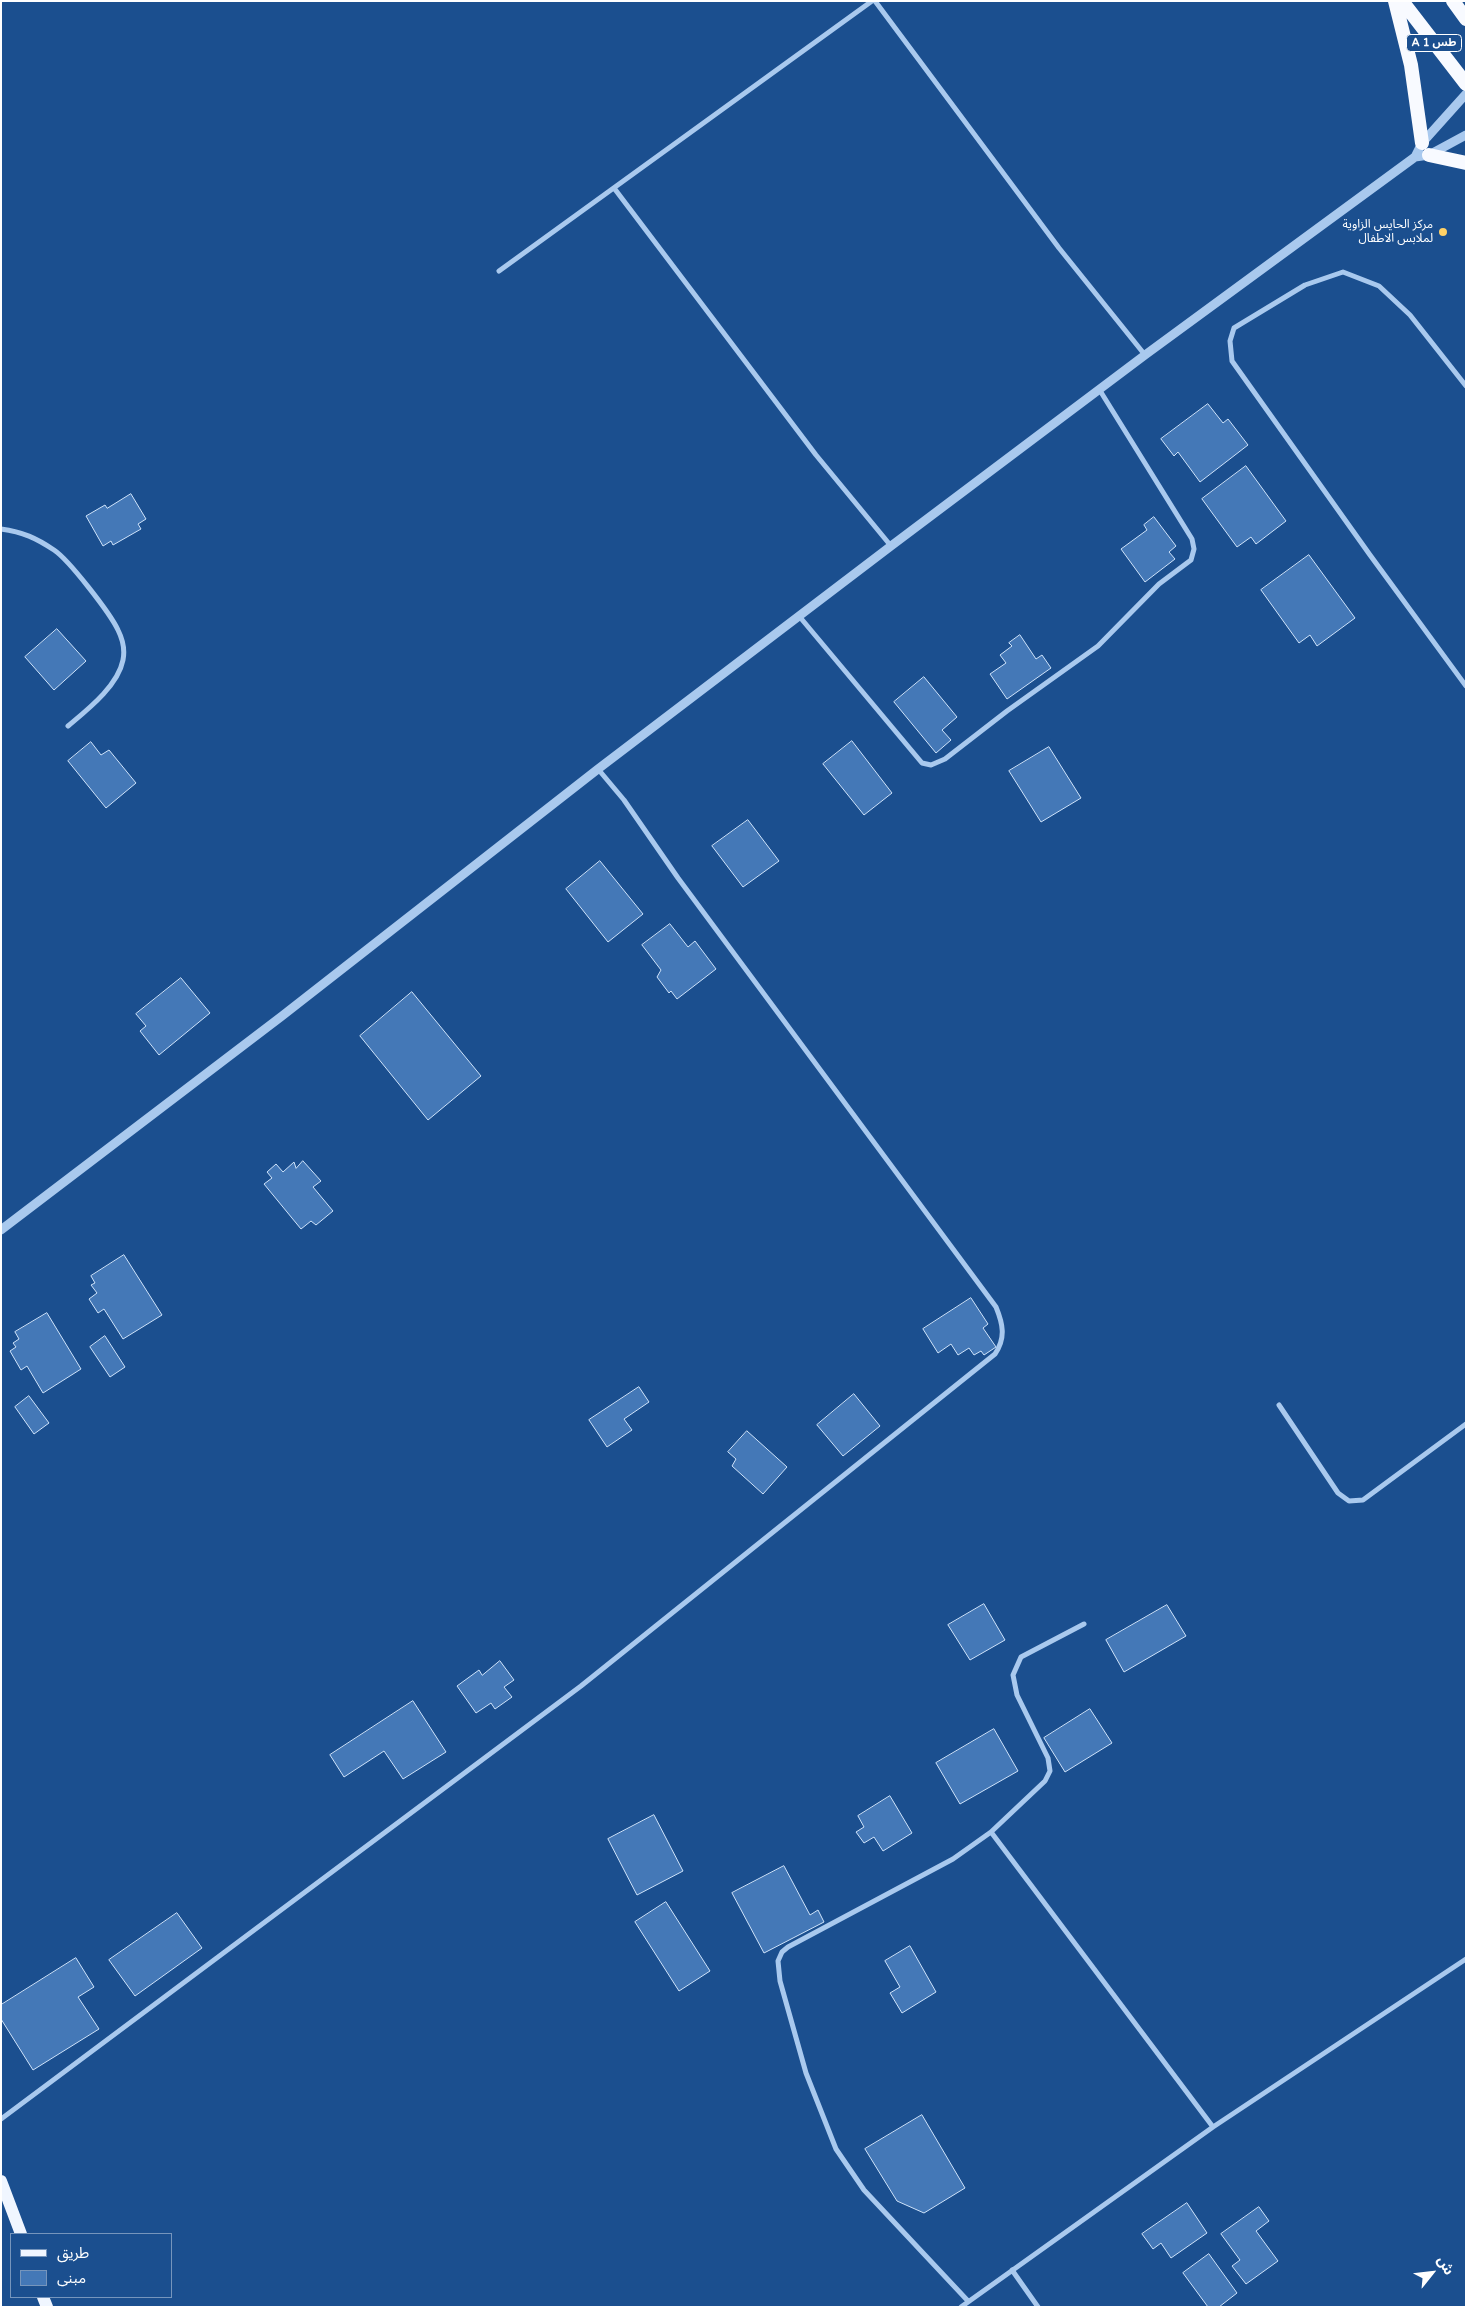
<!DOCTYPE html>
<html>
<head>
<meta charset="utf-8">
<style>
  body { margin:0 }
  #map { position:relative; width:1467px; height:2308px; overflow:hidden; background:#1b4f8f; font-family:"Varela Round","Noto Sans Arabic",sans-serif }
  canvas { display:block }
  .frame { position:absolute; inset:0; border:2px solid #fff; pointer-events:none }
  .legend { position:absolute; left:10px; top:2233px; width:162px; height:65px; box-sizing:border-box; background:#1b4f8f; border:1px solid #7695bc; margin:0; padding:6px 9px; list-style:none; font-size:15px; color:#fff }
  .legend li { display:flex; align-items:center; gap:10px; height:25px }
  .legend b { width:25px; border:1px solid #7695bc }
  .north { position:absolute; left:1407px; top:2248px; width:50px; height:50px; -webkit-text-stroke:4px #1b4f8f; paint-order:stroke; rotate:61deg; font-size:14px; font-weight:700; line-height:20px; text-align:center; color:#fff }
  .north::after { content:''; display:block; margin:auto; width:18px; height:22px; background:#fff; clip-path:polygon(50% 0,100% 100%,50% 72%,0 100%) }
</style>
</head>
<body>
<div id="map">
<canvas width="1467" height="2308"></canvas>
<div class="frame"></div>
<ul class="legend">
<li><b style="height:6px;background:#f0f6ff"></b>طريق</li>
<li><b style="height:14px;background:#4478b7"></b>مبنى</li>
</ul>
<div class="north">ش</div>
</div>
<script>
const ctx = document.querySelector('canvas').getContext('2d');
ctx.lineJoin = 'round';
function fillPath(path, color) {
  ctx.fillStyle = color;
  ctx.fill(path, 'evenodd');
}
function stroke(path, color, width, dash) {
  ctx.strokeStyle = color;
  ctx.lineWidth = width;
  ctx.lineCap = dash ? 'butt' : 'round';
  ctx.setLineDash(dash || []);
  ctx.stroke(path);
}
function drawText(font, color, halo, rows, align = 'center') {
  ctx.font = font + ' "Varela Round","Noto Sans Arabic",sans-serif';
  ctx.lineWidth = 4;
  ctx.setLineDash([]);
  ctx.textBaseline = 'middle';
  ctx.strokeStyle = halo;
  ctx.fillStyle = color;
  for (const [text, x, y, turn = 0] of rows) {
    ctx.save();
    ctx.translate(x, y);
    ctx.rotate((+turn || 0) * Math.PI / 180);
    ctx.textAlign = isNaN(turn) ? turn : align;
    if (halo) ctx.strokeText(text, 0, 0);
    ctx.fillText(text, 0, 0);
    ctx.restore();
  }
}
const building = new Path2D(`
  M1208,404L1223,423L1228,419L1248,445L1200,482L1178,452L1174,456L1161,439Z
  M1246,466L1286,521L1256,544L1251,537L1237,547L1202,499Z
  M131,494L146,519L138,524L141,529L113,545L111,541L103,546L86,516L105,505L107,508Z
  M1154,517L1176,546L1169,552L1175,559L1145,582L1121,549L1147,530L1144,525Z
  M1309,555L1355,618L1317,646L1310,635L1299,643L1261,590Z
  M57,629L86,661L54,690L25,657Z
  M1020,635L1036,659L1042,655L1051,668L1007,699L990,674L1006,663L1000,655L1012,646L1009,643Z
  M924,677L957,717L942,730L951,740L936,753L894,702Z
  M852,741L892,793L864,815L823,764Z
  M91,742L101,755L109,750L136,783L106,808L68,761Z
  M1049,747L1081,798L1041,822L1009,771Z
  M748,820L779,861L743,887L712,846Z
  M600,861L643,914L608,942L566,889Z
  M670,924L688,947L695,941L716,969L677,999L671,991L669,993L657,977L661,970L642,945Z
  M181,978L210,1013L159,1055L140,1031L146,1026L136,1014Z
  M412,992L481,1076L428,1120L360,1036Z
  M303,1161L321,1181L313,1187L333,1211L316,1225L311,1221L301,1229L264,1184L272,1178L267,1172L276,1164L283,1172L294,1162L296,1168Z
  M124,1255L162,1315L123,1339L104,1309L98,1313L89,1299L97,1293L91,1285L95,1283L91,1276Z
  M971,1298L988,1324L983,1328L996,1347L984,1355L981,1351L974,1355L969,1348L958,1355L951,1344L938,1353L923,1329Z
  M47,1313L81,1369L43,1393L27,1366L21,1370L10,1351L16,1347L13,1343L19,1339L15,1332Z
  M105,1336L125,1367L110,1377L90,1347Z
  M639,1387L649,1402L624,1419L632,1430L607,1447L589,1420Z
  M854,1394L880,1426L843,1456L817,1425Z
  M29,1396L49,1423L34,1434L15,1407Z
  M747,1431L787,1467L763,1494L732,1466L736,1459L728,1452Z
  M984,1604L1005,1640L970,1660L948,1625Z
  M1167,1605L1186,1636L1124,1672L1106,1640Z
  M500,1661L514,1680L504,1687L512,1697L495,1709L491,1703L476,1713L457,1686L479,1670L482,1675Z
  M413,1701L446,1752L403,1779L384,1751L344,1777L330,1755Z
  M1090,1709L1112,1743L1065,1772L1044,1738Z
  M994,1729L1018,1771L960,1804L936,1763Z
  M890,1796L912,1833L883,1851L874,1837L864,1843L856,1832L864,1827L858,1816Z
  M654,1815L683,1871L637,1895L608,1839Z
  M784,1866L810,1915L818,1910L824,1922L764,1953L732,1893Z
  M666,1902L710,1971L679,1991L635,1922Z
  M177,1913L202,1948L135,1996L109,1960Z
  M910,1946L936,1992L902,2013L890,1993L900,1987L885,1961Z
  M76,1958L94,1987L78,1997L99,2029L33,2070L1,2019V2005Z
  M922,2115L965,2188L924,2213L897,2201L865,2149Z
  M1187,2203L1207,2233L1171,2258L1161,2243L1153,2249L1142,2234Z
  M1259,2207L1269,2221L1256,2231L1278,2261L1246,2284L1232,2266L1240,2260L1221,2234Z
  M1209,2254L1237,2293L1219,2307H1208L1183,2273Z`);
fillPath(building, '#4478b7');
stroke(building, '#cfe3fa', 1);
stroke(new Path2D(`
  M875,1L1059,248L1145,355
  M614,188L816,455L891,546
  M499,271L872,1
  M1466,386L1410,315L1379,286L1343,272L1305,285L1234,328L1230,341L1232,361L1370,555L1466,686
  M1,529C23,532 36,538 54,550C69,560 110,613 118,630C122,638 125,650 123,660C118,686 87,710 68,726
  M799,616L922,763L931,765L945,759L1007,711L1098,646L1159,584L1191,560L1194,549L1192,539L1099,389
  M1279,1405L1338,1493L1349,1501L1363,1500L1466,1424
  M991,1832L1045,1781L1050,1771L1048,1758L1017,1695L1013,1675L1021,1657L1084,1624
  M1,2119L581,1686L995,1354C1006,1338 1003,1324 996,1307L678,878L624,800L598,769
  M1012,2270L1038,2307
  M968,2301L864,2190L836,2149L806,2073L780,1981L778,1961L782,1952L788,1947L953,1859L991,1832L1213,2127
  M961,2307L1213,2127L1466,1959`), '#a9c9ee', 5);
stroke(new Path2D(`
  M1415,157L1429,155L1466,135
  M1,1230L282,1016L598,769L891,546L1145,355L1415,157L1422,143L1466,94`), '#a9c9ee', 9);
stroke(new Path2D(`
  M1,2181L21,2234
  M43,2297L47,2307`), '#f0f6ff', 12);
stroke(new Path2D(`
  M1395,1L1411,65L1422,143
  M1402,1L1466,84
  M1453,1L1466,19
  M1429,155L1466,163`), '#f8faff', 14);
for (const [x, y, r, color] of [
  [1443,232,5,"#ffd166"]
]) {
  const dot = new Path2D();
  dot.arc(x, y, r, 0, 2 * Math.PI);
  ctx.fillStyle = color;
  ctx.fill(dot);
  stroke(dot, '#1b4f8f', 2);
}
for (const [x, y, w] of [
  [1434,43,55]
]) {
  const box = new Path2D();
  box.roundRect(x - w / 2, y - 8.5, w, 17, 4);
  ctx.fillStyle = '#1b4f8f';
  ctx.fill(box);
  stroke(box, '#fff', 1);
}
drawText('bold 11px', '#fff', null, [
  ["A 1 طس",1434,43]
]);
drawText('12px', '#fff', '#1b4f8f', [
  ["مركز الحايس الزاوية",1433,225],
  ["لملابس الاطفال",1433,239]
], 'right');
</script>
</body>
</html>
